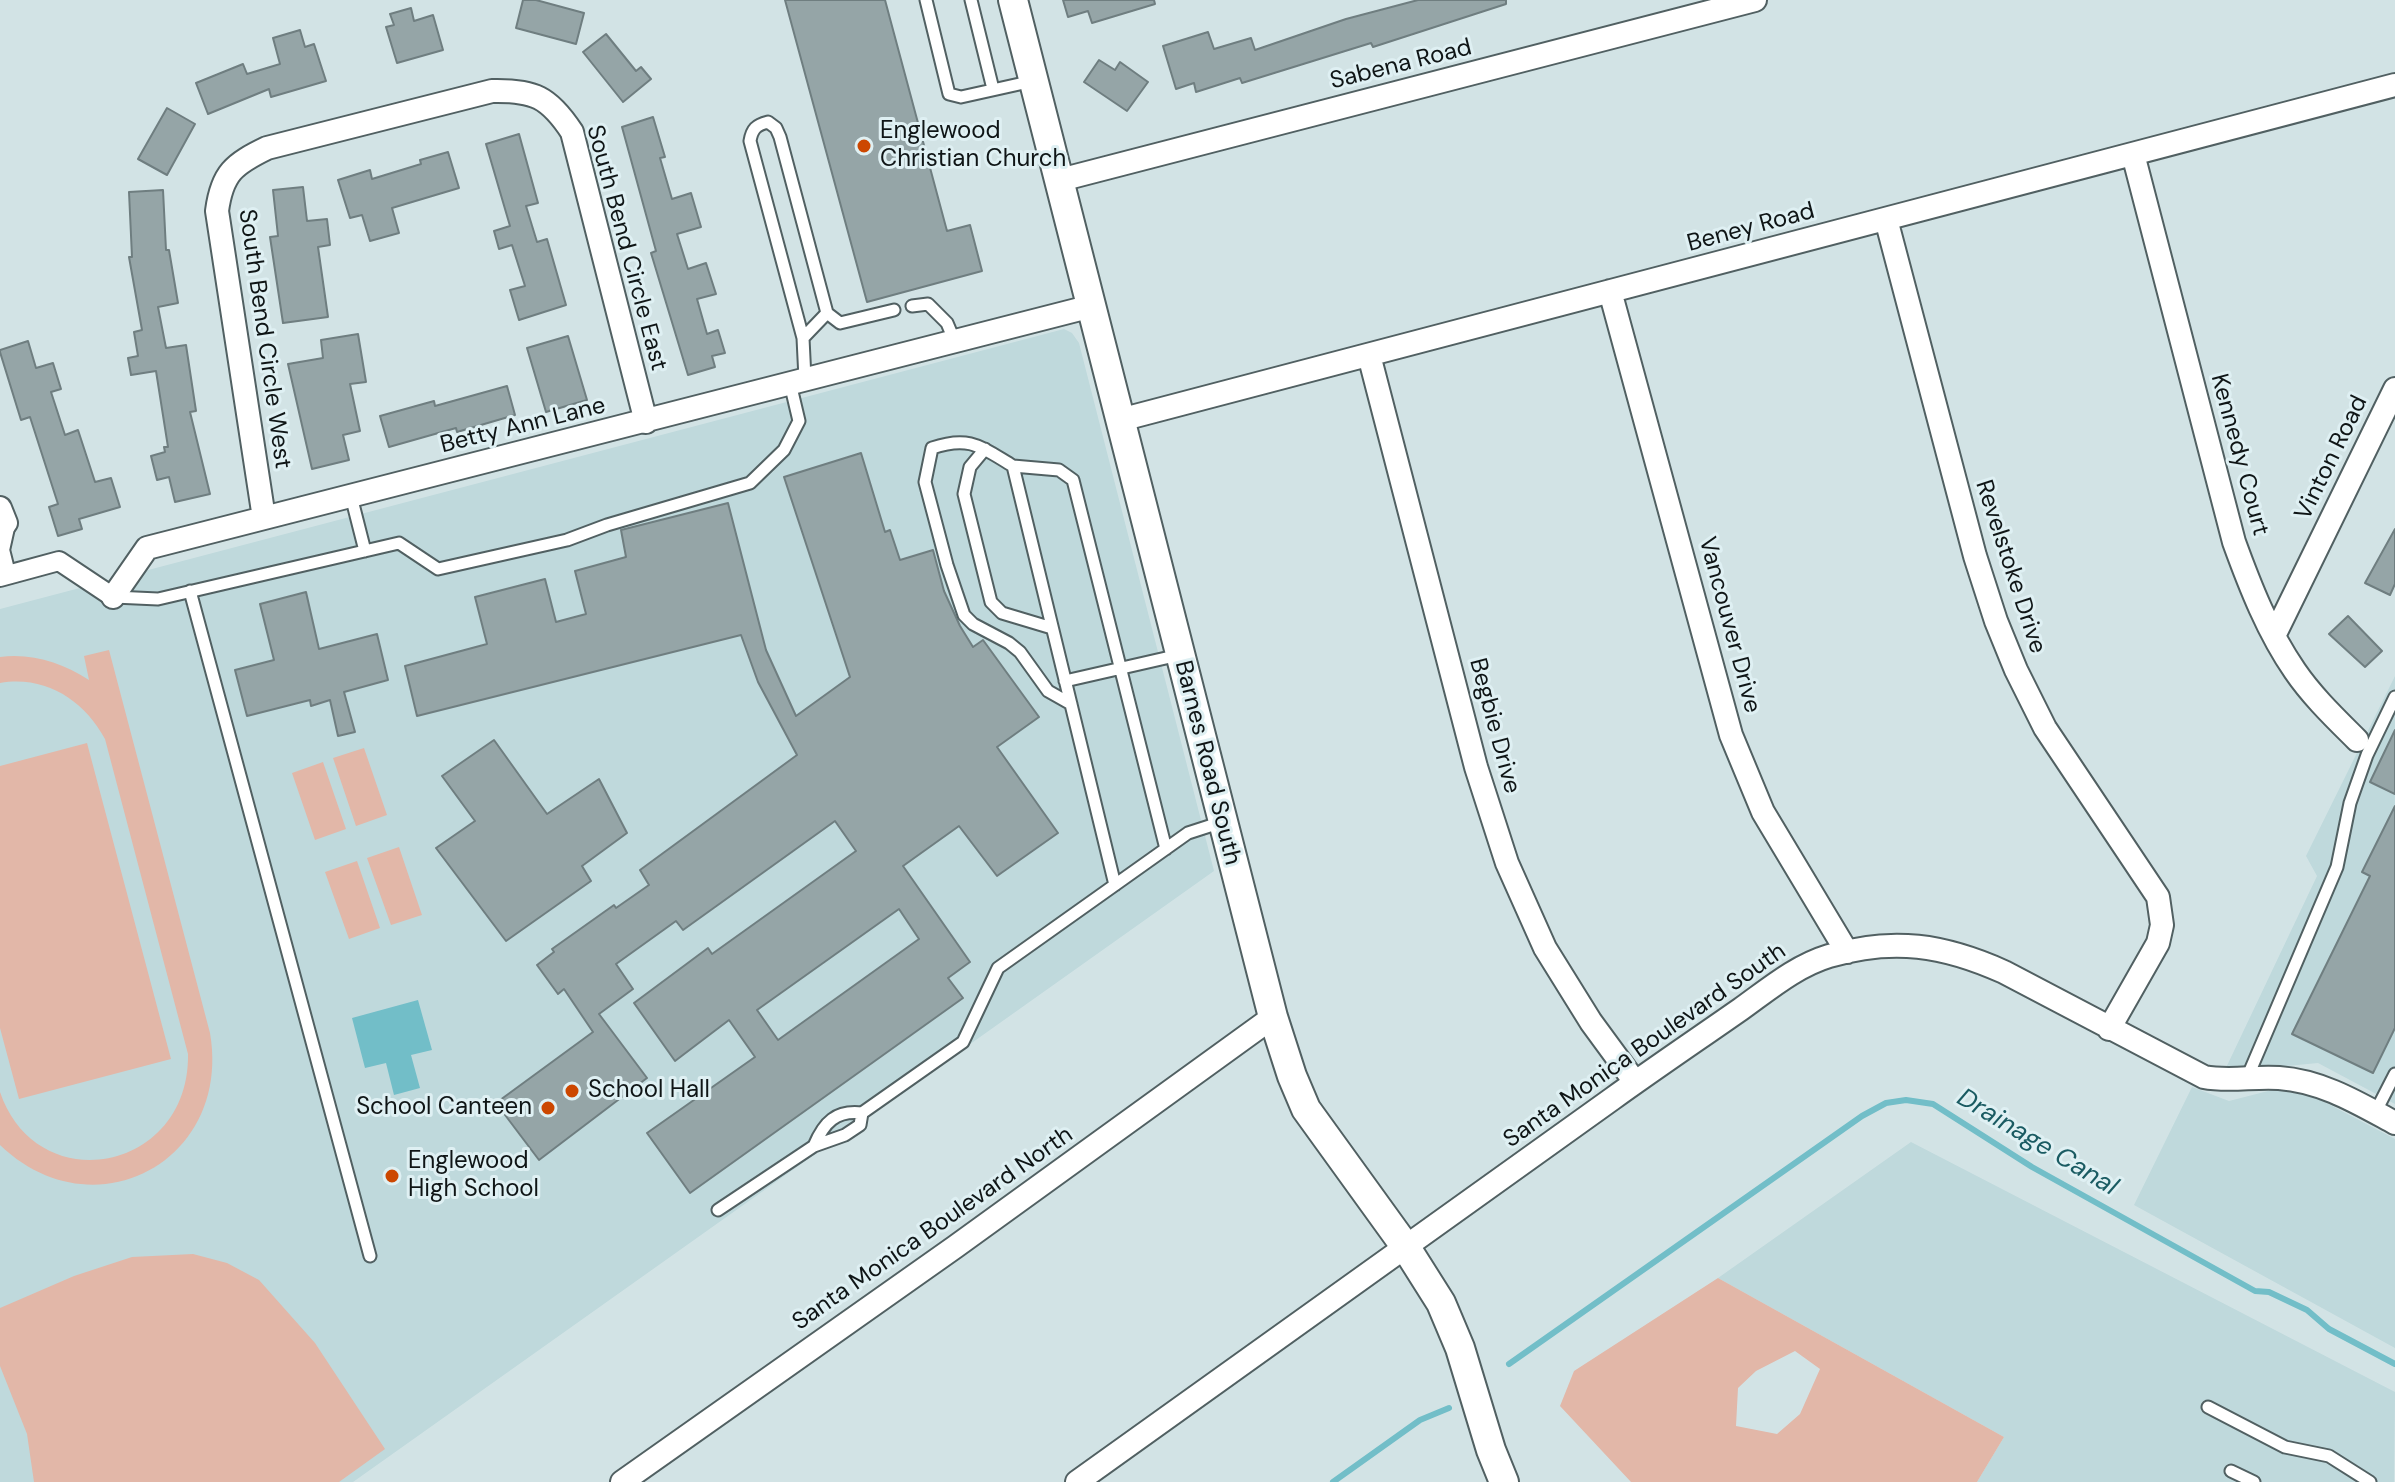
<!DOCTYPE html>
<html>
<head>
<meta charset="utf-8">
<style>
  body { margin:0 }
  canvas { display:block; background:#d2e3e5 }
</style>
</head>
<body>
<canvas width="2395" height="1482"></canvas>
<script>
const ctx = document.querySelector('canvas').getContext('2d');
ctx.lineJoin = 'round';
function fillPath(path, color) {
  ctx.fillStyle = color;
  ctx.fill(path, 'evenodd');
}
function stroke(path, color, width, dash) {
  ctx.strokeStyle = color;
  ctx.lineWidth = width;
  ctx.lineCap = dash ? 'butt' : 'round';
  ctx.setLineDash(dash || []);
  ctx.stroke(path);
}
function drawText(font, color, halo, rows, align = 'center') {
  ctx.font = font + ' "DM Sans",sans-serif';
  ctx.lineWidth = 6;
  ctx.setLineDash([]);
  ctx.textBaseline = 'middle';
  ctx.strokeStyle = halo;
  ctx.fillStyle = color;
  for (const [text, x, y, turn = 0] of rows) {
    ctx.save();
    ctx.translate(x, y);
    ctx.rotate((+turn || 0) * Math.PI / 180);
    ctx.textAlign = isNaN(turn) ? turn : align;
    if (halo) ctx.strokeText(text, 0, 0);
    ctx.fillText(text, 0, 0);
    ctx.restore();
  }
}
fillPath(new Path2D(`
  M1064,329L1072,333L1079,343L1214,871L353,1482H0V609Z
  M2395,676V1104L2318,1063L2224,1072L2317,876L2306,856Z
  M2192,1087L2229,1101L2276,1089L2296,1087L2395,1139V1348L2134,1205Z
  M1911,1142L2395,1392L2394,1482H1977L2004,1437L1718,1278Z`), '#bfd9dc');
fillPath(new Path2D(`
  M109,650L210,1033C232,1161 94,1235 0,1145V1092C37,1201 190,1172 188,1054L105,739C84,700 45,675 0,683V657C33,653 62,663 89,680L84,656Z
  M87,743L171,1059L19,1099L0,1028V766Z
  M364,748L387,815L356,826L333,758Z
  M323,762L346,829L315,840L292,773Z
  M399,847L422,915L391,925L367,858Z
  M357,861L380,928L349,939L325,872Z
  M193,1254L227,1263L259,1280L315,1343L385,1449L339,1482H34L27,1434L0,1366V1308L74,1276L132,1257Z
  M1718,1278L2004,1437L1977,1482H1631L1560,1406L1574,1371ZM1795,1351L1820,1369L1800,1414L1777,1434L1736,1426L1738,1388L1756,1371Z`), '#e2b7a8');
fillPath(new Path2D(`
  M418,1000L432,1050L411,1055L420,1088L394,1095L386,1063L365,1068L352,1018Z`), '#72bec8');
stroke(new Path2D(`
  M1509,1364L1862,1116L1886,1103L1906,1100L1933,1104L2032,1167L2255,1291L2269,1292L2307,1310L2329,1329L2395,1364
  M1333,1482L1420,1420L1449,1408`), '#72bec8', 6);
const building = new Path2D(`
  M523,0H536L584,13L576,44L516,28Z
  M785,0H885L947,231L970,225L982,271L867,302Z
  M1063,0H1154L1155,4L1092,23L1088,11L1068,17Z
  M1418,0H1506V4L1373,47L1371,43L1242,83L1240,78L1196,92L1194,83L1176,89L1163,46L1208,32L1214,49L1251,38L1255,50L1346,19Z
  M411,8L414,21L433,15L443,50L397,63L386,27L394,25L390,14Z
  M300,30L305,47L314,44L326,81L271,97L269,89L208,114L196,83L243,64L247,74L280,64L273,38Z
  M606,34L636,71L641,67L651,79L623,102L583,52Z
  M1099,60L1115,70L1120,62L1148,82L1127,111L1084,82Z
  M167,108L195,124L167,175L138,159Z
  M653,117L665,157L660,158L672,199L691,193L701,227L677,234L688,269L706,263L716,294L697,299L707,334L718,330L725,353L712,356L715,367L688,375L651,253L656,251L622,127Z
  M519,134L538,203L526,206L537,242L547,239L566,305L519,320L510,290L525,286L512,245L499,249L494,231L510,226L486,144Z
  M448,152L459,188L392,208L399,233L370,241L362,215L350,218L338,180L370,170L372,179L421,164L420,160Z
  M303,187L307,221L327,219L330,245L318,247L328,317L283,323L270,237L278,236L273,190Z
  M163,190L166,250H169L178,303L158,307L166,348L186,345L196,411L190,412L210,494L175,502L169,477L157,480L151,456L165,452L164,447H168L156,371L131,375L128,358L138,356L134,332L142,330L129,257H132L129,192Z
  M358,334L366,382L350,384L360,431L343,435L349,460L312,469L288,364L323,358L321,340Z
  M568,336L587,400L546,412L527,348Z
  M28,341L36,368L53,363L61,389L51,392L65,435L78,430L95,482L111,478L120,507L79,519L82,529L58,536L49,507L58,504L30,417L21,420L0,352V350Z
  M507,386L515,415L457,432L456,428L389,447L380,416L434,401L435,406Z
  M861,453L885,532L890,530L900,560L933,550L944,591L960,626L973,647L983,640L1039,717L997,747L1058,833L997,876L959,826L903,866L970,962L948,978L963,998L690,1193L647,1133L755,1057L729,1020L675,1061L634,1003L708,948L712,954L856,851L835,821L683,930L676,921L616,964L633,989L599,1014L647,1078L539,1160L496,1103L593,1032L564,989L558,994L537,965L554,952L552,949L614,905L616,908L649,885L640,870L797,755L758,682L741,635L417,716L405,666L487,644L475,597L545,579L556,622L586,614L575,571L626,557L621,530L728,503L766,650L796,716L850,677L784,477ZM899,909L919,939L778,1040L757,1010Z
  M2395,529V584L2390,595L2365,583Z
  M306,592L319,649L377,634L388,680L344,692L355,732L338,736L330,700L311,706L310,700L247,716L235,670L274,660L260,604Z
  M2348,616L2382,651L2365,667L2329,634Z
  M2395,730V794L2370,782Z
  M494,740L547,814L599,779L627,833L582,866L591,881L506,941L436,848L475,821L442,776Z
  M2395,806V1028L2373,1073L2292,1034L2370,876L2362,872Z`);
fillPath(building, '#95a5a7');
stroke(building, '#6f7e80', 2);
const service = new Path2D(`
  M926,0L949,94L961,97L1033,81
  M971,0L993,89
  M912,306L928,304L947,323L955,342
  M827,313L840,323L894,310
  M803,338L827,313L780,137L776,128L768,122C756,125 752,129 750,141L803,338L805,379
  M985,449L970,467L964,494L991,602L1002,613L1052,628
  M1013,466C981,447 970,435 932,448L925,482L947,565L964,615L973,624L1009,643L1020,652L1048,691L1071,704
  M351,496L365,551
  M190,591L370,1256
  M114,597L158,599L399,543L438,569L567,540L607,525L750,483L784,450L799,421L790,383
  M1065,681L1179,655
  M1115,885L1013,466L1059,470L1073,480L1166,849
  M2247,1078L2337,867L2350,803L2367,755L2395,697
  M862,1113L860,1125L845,1135L814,1146C824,1122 836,1110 862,1113L963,1042L998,968L1188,833L1222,822
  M2375,1113L2395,1074
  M718,1210L814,1146
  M2208,1407L2285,1447L2329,1456L2370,1482
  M2231,1471L2254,1482`);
const pedestrian = new Path2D(`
  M6,523L0,550L6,574
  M0,577L59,561L113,597`);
const minor = new Path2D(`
  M2133,154L2234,542C2250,586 2268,632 2295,671C2312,696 2335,718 2357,740
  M1060,180L1755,0
  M1886,219L1975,556L1996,621L2016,670L2045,728L2158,897L2162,925L2158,943L2109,1029
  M1610,291L1731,735L1763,812L1847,952
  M1369,355L1476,767L1507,863L1545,948L1591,1022L1635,1082
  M1120,420L2395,85
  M0,508L6,523
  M264,518L217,211C222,173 234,164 267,148L492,91C534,90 549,97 572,132L646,422
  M113,597L147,548L1092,306
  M2274,636L2395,389
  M622,1482L955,1247L1273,1017
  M1077,1482C1255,1354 1433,1226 1612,1099C1655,1068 1698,1039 1741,1009C1769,989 1796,966 1829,956C1893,937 1944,945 2004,972L2204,1077C2229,1082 2254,1076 2279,1078C2322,1081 2358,1103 2395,1123`);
const tertiary = new Path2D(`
  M1013,0L1273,1017L1292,1076L1306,1109L1405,1246L1441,1303L1460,1348L1491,1450L1504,1482`);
stroke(service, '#516062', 15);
stroke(pedestrian, '#516062', 22);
stroke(minor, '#516062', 26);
stroke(tertiary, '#516062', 32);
stroke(service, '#fff', 11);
stroke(pedestrian, '#fff', 18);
stroke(minor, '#fff', 22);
stroke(tertiary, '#fff', 28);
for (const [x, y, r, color] of [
  [864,146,8,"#cc4700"],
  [572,1091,8,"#cc4700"],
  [548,1108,8,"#cc4700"],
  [392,1176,8,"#cc4700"]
]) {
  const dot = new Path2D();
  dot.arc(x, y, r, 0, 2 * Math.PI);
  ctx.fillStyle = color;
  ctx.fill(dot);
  stroke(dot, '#dff0f3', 3);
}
drawText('24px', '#0f1516', '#dff0f3', [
  ["Sabena Road",1401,65,-14],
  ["Beney Road",1751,228,-15],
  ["South Bend Circle East",626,248,75],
  ["South Bend Circle West",264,339,82],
  ["Betty Ann Lane",523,426,-14],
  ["Kennedy Court",2239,455,75],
  ["Vinton Road",2332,458,-64],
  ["Revelstoke Drive",2010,567,72],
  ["Vancouver Drive",1729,625,75],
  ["Begbie Drive",1494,726,75],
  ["Barnes Road South",1207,763,76],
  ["Santa Monica Boulevard South",1645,1046,-35],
  ["Santa Monica Boulevard North",933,1229,-35]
]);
drawText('24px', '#0f1516', '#dff0f3', [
  ["Englewood",880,132],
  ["Christian Church",880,160],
  ["School Hall",588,1091],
  ["School Canteen",532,1108,"right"],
  ["Englewood",408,1162],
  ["High School",408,1190]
], 'left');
drawText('italic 26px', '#1a5b62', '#dff0f3', [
  ["Drainage Canal",2037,1143,31]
]);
</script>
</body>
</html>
